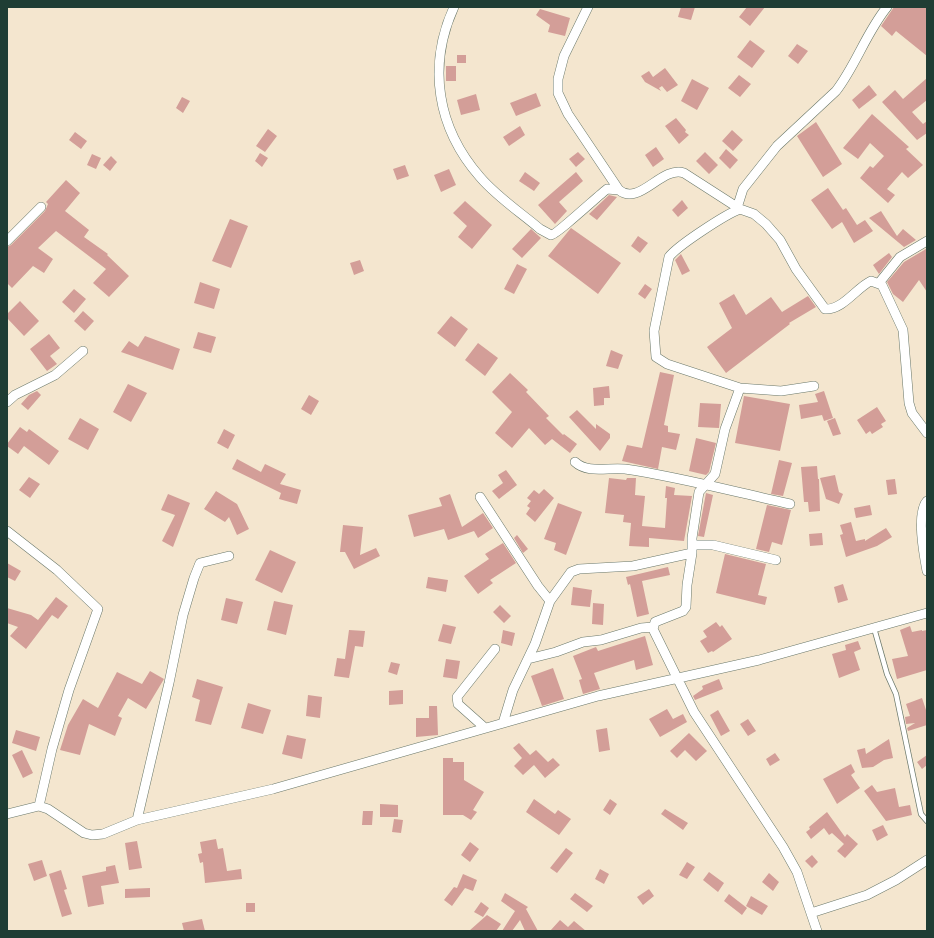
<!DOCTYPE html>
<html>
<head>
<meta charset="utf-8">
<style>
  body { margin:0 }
  #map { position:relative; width:934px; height:938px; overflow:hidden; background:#f4e6cf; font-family:Alegreya,serif }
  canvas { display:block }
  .frame { position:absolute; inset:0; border:8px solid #1f3d34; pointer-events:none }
</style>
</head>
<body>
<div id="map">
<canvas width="934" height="938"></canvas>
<div class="frame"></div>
</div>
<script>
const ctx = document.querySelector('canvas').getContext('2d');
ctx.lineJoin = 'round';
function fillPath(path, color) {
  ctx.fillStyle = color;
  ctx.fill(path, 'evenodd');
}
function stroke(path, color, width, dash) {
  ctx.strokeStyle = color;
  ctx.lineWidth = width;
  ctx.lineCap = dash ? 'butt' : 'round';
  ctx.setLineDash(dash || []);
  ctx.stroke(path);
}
fillPath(new Path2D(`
  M681,7H695L691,20L678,17Z
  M747,7H765L750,26L739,17Z
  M894,7H927V56L896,31L892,36L881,26Z
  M540,9L570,18L565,36L548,32L550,25L536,15Z
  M750,40L765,51L752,68L737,57Z
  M797,44L808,51L798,64L788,56Z
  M457,55H466V63H457Z
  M446,66H456V81H446Z
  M665,68L678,85L667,92L662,86L659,88L661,91L645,82L641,76L649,71L653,77Z
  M739,75L751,84L740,97L728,88Z
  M927,78V100L912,112L923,124L927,121V133L917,140L882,102L895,90L903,99Z
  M692,79L709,88L697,110L681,101Z
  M869,85L877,95L859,109L852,100Z
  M536,93L541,106L516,116L510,103Z
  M476,94L480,110L461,115L457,100Z
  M182,97L190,101L183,113L176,108Z
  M872,114L909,147L906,149L923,165L908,178L902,172L887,189L895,195L888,203L860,178L870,166L873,168L884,156L870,143L858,159L843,148Z
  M676,118L686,130L685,132L689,135L679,144L665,126Z
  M816,122L842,164L823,177L797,136Z
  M520,126L525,135L509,146L503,137Z
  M268,129L277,136L265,152L256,146Z
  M732,130L743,140L733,151L722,141Z
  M75,132L87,141L81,149L69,140Z
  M656,147L664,159L653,167L645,155Z
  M726,149L738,160L730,169L719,158Z
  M578,152L585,159L576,167L569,159Z
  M705,152L718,165L709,174L696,161Z
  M260,153L268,158L262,167L255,161Z
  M92,154L101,158L96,169L87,165Z
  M111,156L117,162L110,171L103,165Z
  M405,165L409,176L397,180L393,169Z
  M449,169L456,185L441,192L434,175Z
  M525,172L540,183L534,191L519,181Z
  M576,172L583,181L559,202L567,211L555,224L538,205Z
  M66,180L80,193L65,211L89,230L84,237L108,254L107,255L129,276L109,297L93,283L106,269L56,231L38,248L53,259L44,273L33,266L12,288L7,283V247L11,245L45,211L48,204L46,202Z
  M828,188L843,210L846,208L857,225L865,220L873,231L854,243L842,222L832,229L811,200Z
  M609,195L617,197L597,220L589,214Z
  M682,200L688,208L678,217L672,210Z
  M465,201L492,225L472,249L458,237L467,226L453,213Z
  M881,211L897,236L903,229L916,240L904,247L869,218Z
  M230,219L248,226L231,268L212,261Z
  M571,228L621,263L598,294L548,256Z
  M531,229L541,238L522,258L512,249Z
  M638,236L648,243L640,253L631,246Z
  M926,249L927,292L919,280L903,302L893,294L887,282L904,262Z
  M889,253L892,257L879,274L873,265Z
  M681,254L690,271L682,275L675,260Z
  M360,260L364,271L354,275L350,263Z
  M517,264L527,269L514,294L504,289Z
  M200,282L220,289L214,309L194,303Z
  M645,284L652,289L645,299L638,294Z
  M74,289L86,299L74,313L62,302Z
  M734,294L746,315L771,297L782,312L808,296L816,307L789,323L790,324L726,373L707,347L732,328L719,303Z
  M20,301L39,321L24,336L7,318V314Z
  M83,311L94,321L85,331L74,321Z
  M451,316L468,329L455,347L437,333Z
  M198,332L216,337L211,353L193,348Z
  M49,334L60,348L50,356L57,364L47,371L30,349Z
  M145,336L180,349L173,370L121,352L129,341L138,347Z
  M478,343L498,358L485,376L465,360Z
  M611,350L623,355L618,369L606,366Z
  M660,372L674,375L664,425L668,426V432L680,434L676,450L662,447L658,469L622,461L627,445L642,448Z
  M510,373L528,390L526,392L549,416L546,418L563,435L564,434L577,444L570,453L552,439L545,445L529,428L512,448L495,433L512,412L492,392Z
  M128,384L147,393L131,422L113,412Z
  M609,386L610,398H604V405L594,406L593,388Z
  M37,391L41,395L28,410L21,404L29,395Z
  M824,391L833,418L824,421L822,415L801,419L799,405L818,402L815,394Z
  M309,395L319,401L311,415L301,409Z
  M744,396L790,404L780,451L735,443Z
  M700,403L721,404L719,428L698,427Z
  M877,407L886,421L881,424L883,427L872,434L870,431L866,434L857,420Z
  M577,410L596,429V424L610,434V438L600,451L569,417Z
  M80,418L99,429L88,450L68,439Z
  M835,418L841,434L833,436L827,421Z
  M20,427L27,432L29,429L59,451L49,465L24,446L18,454L7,446V444Z
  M224,429L235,435L228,449L217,443Z
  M696,438L716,443L709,472L706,475L689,471Z
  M237,459L261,472L265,464L286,474L280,484L301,490L297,504L279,499L281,493L232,469Z
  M779,460L792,463L783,496L771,494Z
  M817,466L818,479H819L820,511L809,512L808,502H804L801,467Z
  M506,470L517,485L499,499L492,491L503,483L498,475Z
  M835,475L839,492L843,494L839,504L826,499L820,478Z
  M29,477L40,484L30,498L19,490Z
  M609,478L626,480L627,478H636L635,495L645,496L642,526L665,528L667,498H665L666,486L675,488L674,495L692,496L684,541L649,538V547L629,546L631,523L623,522L624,515L605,513Z
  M895,479L897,494L888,495L886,480Z
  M544,489L554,498L535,522L526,514L530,508L527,506L531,501L527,498L534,490L539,494Z
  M216,491L237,504L249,529L237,535L229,517L225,522L204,509Z
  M706,493L713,495L704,537L698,536Z
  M168,494L190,503L173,547L162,541L175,515L161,510Z
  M450,494L462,527L483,513L493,528L478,538L474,531L448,540L444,529L414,537L408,515L442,506L439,498Z
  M558,503L582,512L566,555L554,550L556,543L544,539Z
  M767,505L791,510L782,545L772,542L769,552L756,549Z
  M870,505L872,515L856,518L854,508Z
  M851,522L856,541L865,539V541L886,528L892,537L877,546L846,557L840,535L843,534L840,525Z
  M343,525L363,527L360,555L376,548L380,556L354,569L345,552H340Z
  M822,533L823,545L810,546L809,534Z
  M517,535L528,549L523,553L514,538Z
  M503,543L516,563L490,580L493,583L478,594L464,576L489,559L485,554Z
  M270,550L296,562L282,593L255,580Z
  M725,554L766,564L758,595L767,597L765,605L716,593Z
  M7,563L21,571L15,581L7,577Z
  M668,567L670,575L642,581L649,614L637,617L630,584L628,585L626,577Z
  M428,577L448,580L446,592L426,588Z
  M843,584L848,600L838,603L834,587Z
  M573,587L592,590L590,607L571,605Z
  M56,597L68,606L58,619L52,615L26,649L10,636L18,627L7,623V608L31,615L38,620Z
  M226,598L243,602L237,624L221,620Z
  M274,601L293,605L286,635L267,630Z
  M593,603L604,604L603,625L592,624Z
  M500,605L511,616L504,623L493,612Z
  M716,622L720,627L722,625L732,639L713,652L712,651L708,653L700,641L707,637L703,631Z
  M443,624L456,627L451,644L438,641Z
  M910,626L912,632L922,630V631L927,630V670L897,679L892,659L908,656L900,630Z
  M349,630L365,631L363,647L355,646L349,678L334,676L337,658L345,659Z
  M503,630L515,633L512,646L501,643Z
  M645,636L653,665L636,670L634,660L594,673L600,689L583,694L579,680L582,679L573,656L596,647L598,651Z
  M858,641L861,649L854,652L860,670L839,678L832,654L846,650L845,645Z
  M446,659L460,661L457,679L443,677Z
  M391,662L400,664L397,675L388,672Z
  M553,668L564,699L542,706L531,676Z
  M150,671L164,679L146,709L128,698L118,716L122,718L115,736L89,724L80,755L60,750L68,725L83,699L98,708L117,672L142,684Z
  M197,679L223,687L211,725L195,721L200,700L192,697Z
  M719,679L723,689L695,700L693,696L703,689L702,686Z
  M403,690V704L389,705V691Z
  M308,695L322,697L320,718L306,716Z
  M922,698L927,713V725L908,731L907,728L915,723L906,724L905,717L910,716L906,704Z
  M248,703L271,710L263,734L241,728Z
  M429,706H437L438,735L416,737V718H429Z
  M667,709L673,719L683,714L687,722L660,737L649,719Z
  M718,710L730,731L721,736L710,715Z
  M748,719L756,731L748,736L740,724Z
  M607,728L610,750L599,752L596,730Z
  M16,730L40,737L36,751L12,743Z
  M689,733L707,751L696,761L685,750L677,758L670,751Z
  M287,735L306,739L302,759L282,754Z
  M889,739L893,758L884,760L873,767L862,768L857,750L865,748L866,754Z
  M519,743L530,755L536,750L548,762L553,758L560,765L545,778L534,765L523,775L514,766L522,758L513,748Z
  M22,750L33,773L23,778L12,755Z
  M775,753L780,760L770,766L766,759Z
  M927,755V765L922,769L917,762Z
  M443,758H453V762H464V780L484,792L473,810L477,812L471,820L463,815H443Z
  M851,764L855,772L851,775L860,788L837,804L823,779Z
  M872,785L877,792L895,788L899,807L910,805L912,815L886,821L864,791Z
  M534,799L555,814L558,810L571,819L559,835L526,812Z
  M610,799L617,804L610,815L603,810Z
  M380,804L398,805V817H380Z
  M665,809L688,823L683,830L661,814Z
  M363,811H373L372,825H362Z
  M827,812L845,837L847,834L858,844L845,858L837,851L844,844L832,833L829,835L824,828L811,839L806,832L810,829L809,827Z
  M394,819L403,820L401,833L392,832Z
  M883,825L888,835L877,841L872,830Z
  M216,839L218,849L223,848L227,871L241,869L242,879L205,883L203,862L200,863L198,854L202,853L200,842Z
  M137,841L142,868L129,870L125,843Z
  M470,842L479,849L470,862L461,855Z
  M566,848L573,853L557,873L550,868Z
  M812,855L818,862L812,868L805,861Z
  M42,860L47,876L34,881L28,864Z
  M687,862L695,867L687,879L679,875Z
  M115,865L119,883L101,886L104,904L88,907L82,876L106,871V867Z
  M600,869L609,874L604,884L595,879Z
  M61,870L67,889L64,890L72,914L62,917L49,874Z
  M709,872L724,883L718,892L703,880Z
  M769,873L779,882L773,891L762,882Z
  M463,874L477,880L473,891L465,888L452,906L444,900L454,887L457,888Z
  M150,888V897L125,898V889Z
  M649,889L654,896L643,905L637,897Z
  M505,893L528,907L526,909L538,931H525L520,920L512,931H502L515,911L501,901Z
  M575,893L593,906L587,912L570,899Z
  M729,894L747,908L742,915L724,901Z
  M751,896L768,906L762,915L746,906Z
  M481,902L489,908L483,917L474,912Z
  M246,903H255V912H246Z
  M487,915L501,924L496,931H469Z
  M202,919L205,931H184L182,923Z
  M560,920L568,927L574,921L586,931H550Z`), '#d39e98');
const lane = new Path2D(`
  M874,628L887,674L896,694L921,814L927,821`);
const street = new Path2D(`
  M454,7C427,66 437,128 480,177C497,197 520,212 540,229L551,235C556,235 599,195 607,189L619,190
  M588,7L564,56L558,79V93L568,114L619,190C639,207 662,165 684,173L740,209L754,214L766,224L780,240L796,269L825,309C843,310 856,288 871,281L882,285L903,330L909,403L912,413L927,433
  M737,208L743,189L777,146L836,91C856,65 866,33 887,7
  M740,209C726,214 677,246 669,257L654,331L656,357L667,364L740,388L781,391L814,386
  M7,241L41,207
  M879,283L900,257L927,241
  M740,388L725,429L715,474L699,492L692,538V553L687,585L686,607L683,611L655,622L653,629L694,712L783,847L797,872L817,931
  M7,402L15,395L55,375L83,351
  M575,462C588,474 608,467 625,469C680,477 735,492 790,504
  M480,497L538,586L550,601
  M927,501C916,513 924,555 927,571
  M7,531L57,570L98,609L69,690L52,749L39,806
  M693,545H713L776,560
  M528,659L556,652L583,642L601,640L641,628L653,627
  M503,723L513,690L535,644L550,601L571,572L579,569L633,566L692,553
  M485,728L458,704L457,697L495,649
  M7,814L39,806L48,809L84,833L92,835L103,834L137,820L273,789L598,696L759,660L927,613
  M137,820L169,683L183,615L194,578L200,563L229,556
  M811,913L867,895L896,880L927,860`);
stroke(lane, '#6a786a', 6);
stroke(street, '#6a786a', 10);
stroke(lane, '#fff', 4.5);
stroke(street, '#fff', 9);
</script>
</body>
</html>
